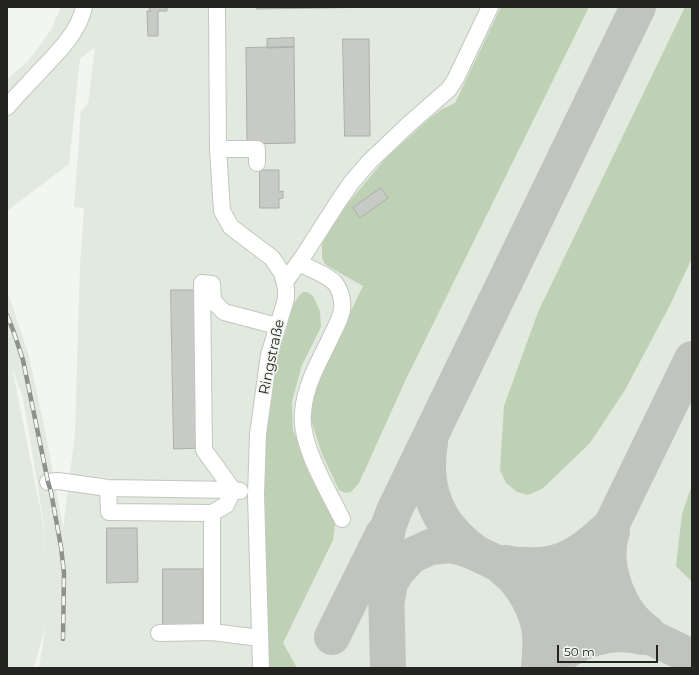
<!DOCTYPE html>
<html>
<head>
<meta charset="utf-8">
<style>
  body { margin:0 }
  #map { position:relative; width:699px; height:675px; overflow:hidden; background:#f2f5f0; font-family:Montserrat,sans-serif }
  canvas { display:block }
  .frame { position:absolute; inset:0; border:8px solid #232422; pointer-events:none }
  .scale { position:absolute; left:557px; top:645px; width:101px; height:18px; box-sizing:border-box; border:2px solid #232422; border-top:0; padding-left:5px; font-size:12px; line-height:14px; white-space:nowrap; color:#232422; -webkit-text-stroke:3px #f2f5f0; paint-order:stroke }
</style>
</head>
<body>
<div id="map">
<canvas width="699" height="675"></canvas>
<div class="frame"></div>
<div class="scale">50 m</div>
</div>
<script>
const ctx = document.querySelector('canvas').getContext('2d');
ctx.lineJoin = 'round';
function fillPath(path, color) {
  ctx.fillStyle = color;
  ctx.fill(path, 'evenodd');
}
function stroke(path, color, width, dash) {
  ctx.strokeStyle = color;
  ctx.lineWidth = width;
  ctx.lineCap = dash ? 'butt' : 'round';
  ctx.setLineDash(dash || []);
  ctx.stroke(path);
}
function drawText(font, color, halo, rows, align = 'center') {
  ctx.font = font + ' Montserrat,sans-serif';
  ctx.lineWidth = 3.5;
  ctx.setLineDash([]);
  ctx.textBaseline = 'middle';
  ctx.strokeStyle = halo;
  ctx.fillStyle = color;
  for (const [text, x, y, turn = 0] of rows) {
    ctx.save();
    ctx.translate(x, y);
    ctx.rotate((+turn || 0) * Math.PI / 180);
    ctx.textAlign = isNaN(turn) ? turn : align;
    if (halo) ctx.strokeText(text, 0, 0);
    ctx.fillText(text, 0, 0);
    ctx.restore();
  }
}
fillPath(new Path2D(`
  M61,7H692V668H39L46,623L34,668H9L7,663V290L29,356L46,435L63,528L75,434L80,265L84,208L74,207L81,111L88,104L95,47L80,59L69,164L7,211V79L28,61L51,30ZM12,367L23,398L44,524L45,558L43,523Z`), '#e2e9de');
fillPath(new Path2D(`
  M501,7H589L406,379L359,483L351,492L345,493L339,490L322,454L310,417L314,388L363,286L331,268L325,264L322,258V244L339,214L385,159L429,119L442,109L455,103Z
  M685,7H692V258L669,307L625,390L590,443L542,489L528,495L517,492L506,483L500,470L504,406L538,312Z
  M303,292H307L313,296L320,311L321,327L302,365L292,401L293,431L330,508L335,524L333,540L283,643L297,668H260L256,495L269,355L278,357L294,303L299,296Z
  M692,485V582L676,566L682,514Z`), '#bfd1b4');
stroke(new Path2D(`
  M430,443C428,453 428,461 428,471C430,507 447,532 476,553
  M612,531C601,565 618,612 647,632
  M506,563C513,565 519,565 525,565C560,568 582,553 606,530
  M504,569C522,582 538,611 540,633C541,645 540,657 539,668
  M387,599L390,583L397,571L411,556L430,547L451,545L463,548L476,553L692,657
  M332,637L383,534
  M388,668L385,547L388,527L394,511L638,7
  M542,668L692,359
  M546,668C570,642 608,628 643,637`), '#c0c3be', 36);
const building = new Path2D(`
  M149,7H167V11H158V36H148L147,11H150Z
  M257,7H384L257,9Z
  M294,38V47L267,48V39Z
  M343,39H369L370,136H345Z
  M294,47L295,143L247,144L246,48Z
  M260,170H279V192L283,191V198L279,199V208H260Z
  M381,188L388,198L360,218L353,208Z
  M171,290H197L200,448L174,449Z
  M107,528H137L138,582L107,583Z
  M163,569H203V631H163Z`);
fillPath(building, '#c7cac5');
stroke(building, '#acaeaa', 1);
const minor = new Path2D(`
  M217,7L218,149L222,211L231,227L272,258L282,273L286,288V299L269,355L258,434L256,495L261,668
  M7,107C18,94 30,82 41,70C58,52 79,32 84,7
  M218,149H257V163
  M298,263C309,268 331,276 337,286C341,293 343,302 342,310C340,321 333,332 328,343C317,365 305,387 303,412C299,444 328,490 342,519
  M285,282L304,255L338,202L351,183L369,162L409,124L449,89L456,78L490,7
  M48,482L58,481L108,488L233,490L240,491
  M108,488L109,512L212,513L226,505L233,490L204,450L202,283L212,284L213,301L224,312L277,326
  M212,513V632L260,638
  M159,633L212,632`);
stroke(minor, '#c3c5c1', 18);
stroke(minor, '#fff', 16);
const rail = new Path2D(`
  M7,315L13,330L23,360L48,482L51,492L61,547L64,573L63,639`);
stroke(rail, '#8f918d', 4.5);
stroke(rail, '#f2f5f0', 3, [9]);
drawText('14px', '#232422', '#f2f5f0', [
  ["Ringstraße",272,357,-78]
]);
</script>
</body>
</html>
